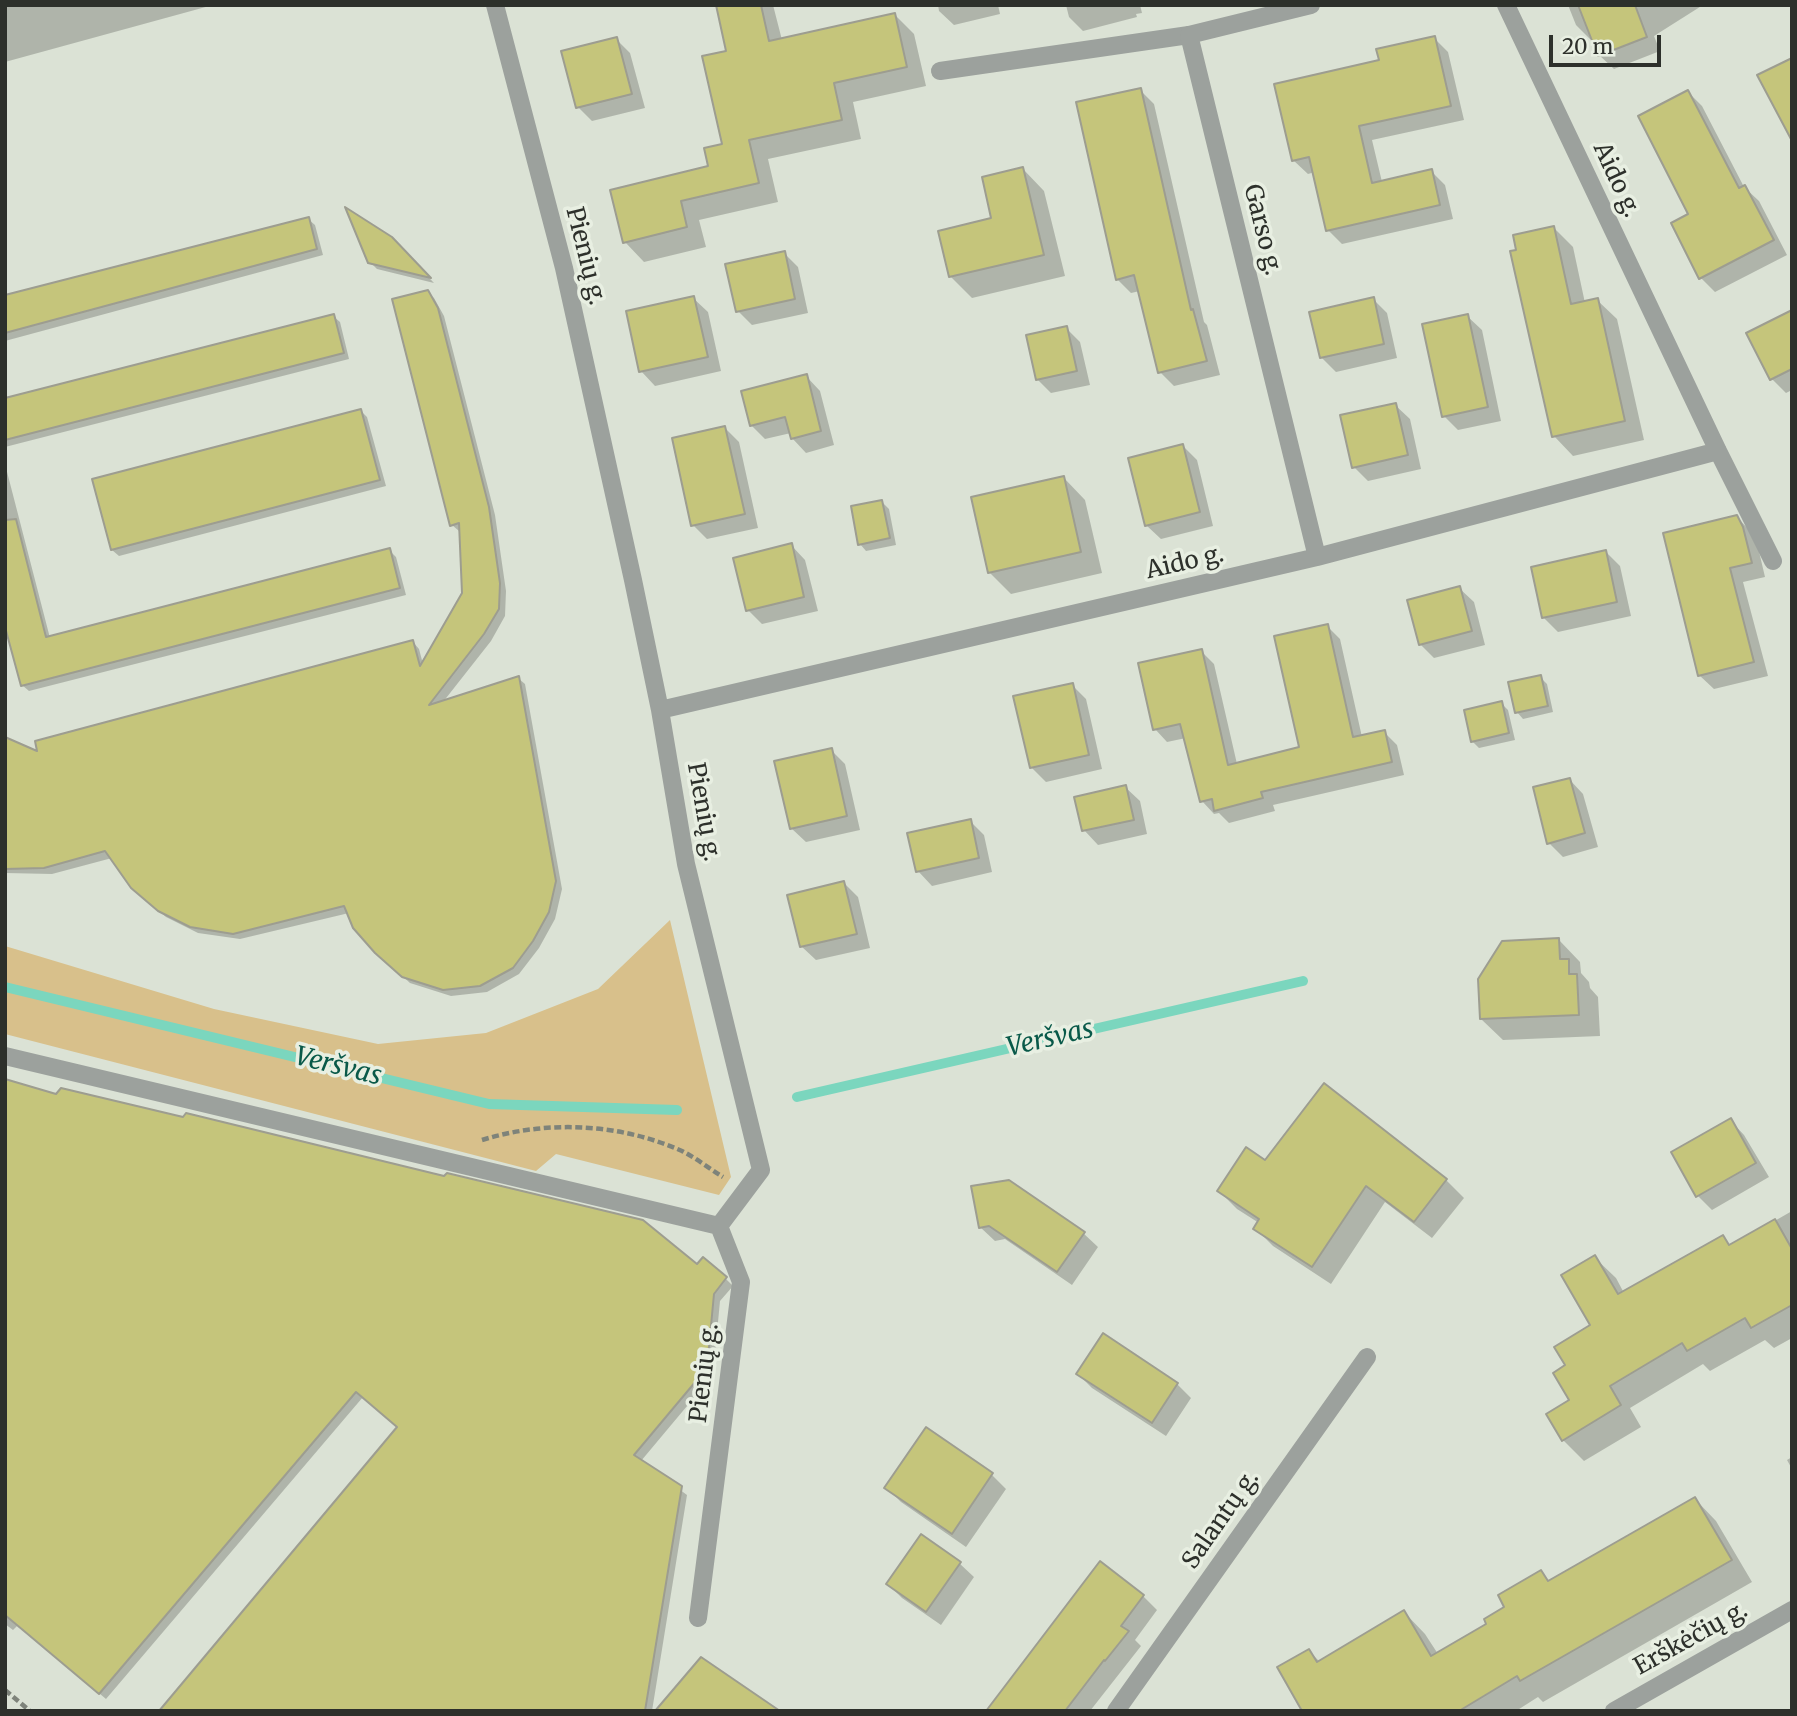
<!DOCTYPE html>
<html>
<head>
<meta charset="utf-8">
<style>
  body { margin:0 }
  #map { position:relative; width:1797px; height:1716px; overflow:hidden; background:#dbe2d5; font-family:Merriweather,serif }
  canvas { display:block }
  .frame { position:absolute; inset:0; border:7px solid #2d302b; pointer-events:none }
  .scale { position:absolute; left:1549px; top:35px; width:112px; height:32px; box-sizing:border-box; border:4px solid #2d302b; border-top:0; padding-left:9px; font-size:21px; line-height:24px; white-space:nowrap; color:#2d302b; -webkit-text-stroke:5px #e8efe2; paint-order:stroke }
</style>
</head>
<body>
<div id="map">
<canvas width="1797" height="1716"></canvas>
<div class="frame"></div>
<div class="scale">20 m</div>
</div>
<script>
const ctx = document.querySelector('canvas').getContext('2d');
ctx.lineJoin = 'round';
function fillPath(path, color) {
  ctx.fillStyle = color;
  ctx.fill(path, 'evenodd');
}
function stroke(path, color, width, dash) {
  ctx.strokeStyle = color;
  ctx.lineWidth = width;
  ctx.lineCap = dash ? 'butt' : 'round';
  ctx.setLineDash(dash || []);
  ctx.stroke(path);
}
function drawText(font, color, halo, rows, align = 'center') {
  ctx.font = font + ' Merriweather,serif';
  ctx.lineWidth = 7;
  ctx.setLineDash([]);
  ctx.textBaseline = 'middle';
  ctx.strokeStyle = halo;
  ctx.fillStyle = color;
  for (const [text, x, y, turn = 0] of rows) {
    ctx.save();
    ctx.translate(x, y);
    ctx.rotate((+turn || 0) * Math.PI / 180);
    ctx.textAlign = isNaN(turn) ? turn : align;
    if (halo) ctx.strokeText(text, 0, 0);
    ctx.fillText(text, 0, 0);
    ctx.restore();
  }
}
fillPath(new Path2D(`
  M670,920L731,1177L719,1195L556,1154L536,1171L5,1034V946L214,1009L378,1044L486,1033L598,989Z`), '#d8c08b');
fillPath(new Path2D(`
  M5,5H213L5,62Z
  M718,5H773L782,40L895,15L914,34L926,86L853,102L861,139L768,159L778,202L699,220L706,247L644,262L625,242L710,168L724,145L728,52Z
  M938,5H998L1000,14L954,25L939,11Z
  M1066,5H1140L1142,13L1136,14L1137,17L1083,31L1069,17Z
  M1568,5H1703L1654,36L1660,51L1614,69L1599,55L1593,38L1590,39L1576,25Z
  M1434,38L1448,52L1464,120L1372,140L1382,182L1431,171L1445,185L1453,219L1342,244L1328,230L1315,172L1308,174L1293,160L1381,61Z
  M616,39L630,53L645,108L592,121L578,107Z
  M1140,90L1154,104L1204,322L1207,325L1220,375L1174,386L1160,372L1140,291L1131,293L1117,279Z
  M1688,92L1702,106L1744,187L1759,201L1787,255L1715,292L1701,278L1691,214Z
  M1023,169L1044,191L1065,276L972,298L950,276L993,220Z
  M308,219L315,225L323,255L5,341V298Z
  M1553,227L1573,247L1585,303L1597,300L1617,319L1644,440L1573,456L1554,436Z
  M391,238L434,283L377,269L370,262Z
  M784,253L798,267L808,313L752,325L738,311Z
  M427,292L434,298L444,316L495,515L506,591L505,616L491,641L443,702L518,678L525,684L562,889L555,919L539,948L519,974L487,992L451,996L410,983L384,959L349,913L240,939L198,933L166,917L140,894L112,858L52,874L5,873V760L413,642L419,649L423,664L463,594L461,531H459L452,525Z
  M693,298L708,312L721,371L655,386L641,371Z
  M1373,299L1387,313L1397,358L1336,372L1321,357Z
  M1792,312V390L1786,393L1772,379Z
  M333,316L340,322L349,359L5,447V400Z
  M1467,316L1482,330L1501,421L1458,430L1444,416Z
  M1066,328L1080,342L1090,385L1051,393L1037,379Z
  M806,376L820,391L834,445L806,453L792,438L791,433L765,439L751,425Z
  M1395,405L1410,419L1421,469L1368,481L1354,467Z
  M361,411L367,417L386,486L119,556L112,550Z
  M725,428L739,442L758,528L707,539L693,525Z
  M1183,446L1197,460L1213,526L1161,539L1146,525Z
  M5,464L50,638L389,550L396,557L406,595L29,691L22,685L5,620Z
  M1064,478L1085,500L1102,573L1011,594L989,572Z
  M882,502L889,509L896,545L866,551L860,544Z
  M1737,517L1751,532L1757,543L1765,577L1743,582L1768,676L1714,689L1699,675Z
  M791,545L805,560L818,611L762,624L748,610Z
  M1606,552L1620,566L1631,616L1558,632L1544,618L1533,569Z
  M1459,588L1474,602L1485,645L1434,658L1420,644Z
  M1327,626L1340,639L1362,737L1384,732L1397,745L1404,775L1273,805L1275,811L1229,823L1219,813L1214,814L1202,801L1186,738L1167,742L1155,729L1201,651L1214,664L1237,764L1301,748Z
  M1540,677L1547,684L1553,712L1523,719L1517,712Z
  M1072,685L1086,699L1102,769L1046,782L1032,768Z
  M1501,703L1508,710L1515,740L1479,748L1472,741Z
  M831,750L845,764L860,830L806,842L791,828Z
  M1569,779L1583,794L1598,847L1563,857L1549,843Z
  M1125,787L1140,801L1147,834L1098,845L1084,830Z
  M970,821L984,835L992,872L932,886L918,871Z
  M844,883L858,897L870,948L816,960L801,946Z
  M1559,940L1580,962L1581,973L1589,982L1590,988L1598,997L1600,1036L1503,1040L1481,1019Z
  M5,1081L697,1267L703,1260L726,1279L733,1286L720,1301L713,1375L641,1461L687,1495L652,1711H162L399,1428L363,1397L106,1699L18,1625L13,1630L5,1624Z
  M1730,1120L1744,1135L1769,1177L1712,1210L1698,1196Z
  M1266,1162L1446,1180L1464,1198L1432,1238L1385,1202L1331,1284L1273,1246L1255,1228L1259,1223L1237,1209L1219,1191Z
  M973,1188L1083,1233L1098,1247L1072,1285L1005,1239L995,1241L980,1227Z
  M1792,1211V1338L1774,1348L1765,1340L1710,1371L1703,1364L1630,1408L1641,1427L1584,1461L1563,1440L1571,1401L1567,1366L1593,1326L1594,1257L1616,1278L1624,1293L1723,1237L1731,1246Z
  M1103,1336L1177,1384L1191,1398L1166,1436L1092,1388L1078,1374Z
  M1792,1457V1469L1787,1460Z
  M992,1475L1006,1489L966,1547L901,1502L887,1488Z
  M1695,1499L1716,1521L1752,1582L1543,1702L1538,1697L1516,1711H1304L1309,1651L1320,1662L1404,1612L1425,1634L1438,1654L1489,1624L1541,1572L1550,1582Z
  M959,1563L974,1577L941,1625L902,1598L888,1584Z
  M1143,1596L1157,1610L1135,1640L1141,1646L1090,1711H989Z`), '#0003');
stroke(new Path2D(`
  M5,987L489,1104L677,1110
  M797,1097L1303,981`), '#7bd6be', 10);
const building = new Path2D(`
  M716,5H761L769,41L895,13L907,67L834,83L842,120L749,140L759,183L681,201L687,227L623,243L610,190L708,166L704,148L722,144L702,56L726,51Z
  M1578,5H1635L1647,37L1598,56Z
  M1435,36L1451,106L1359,126L1372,183L1432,169L1440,205L1326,231L1309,157L1292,161L1274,84L1379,60L1376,49Z
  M617,37L632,94L576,108L561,51Z
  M1792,58V141L1757,75Z
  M1141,88L1191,310L1193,309L1207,361L1158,373L1134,275L1116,280L1076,102Z
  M1688,90L1739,188L1745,185L1774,240L1699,279L1671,223L1688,214L1638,116Z
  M1023,167L1044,255L949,277L938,231L991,218L982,177Z
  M345,207L392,237L431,278L368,263Z
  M309,217L317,249L5,333V295Z
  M1554,226L1571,304L1598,298L1625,421L1552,437L1510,251L1516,250L1513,235Z
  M785,251L795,299L736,312L725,264Z
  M428,290L438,308L489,507L500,583L499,609L484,634L429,705L519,676L556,881L549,912L533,941L513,968L480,986L443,990L402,977L375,953L353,928L344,906L233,934L190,927L158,911L131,888L105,851L44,868L5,869V737L37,751L35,741L413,640L420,666L462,593L459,523L450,526L392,299Z
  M694,296L708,357L639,372L626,311Z
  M1374,297L1384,344L1320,358L1309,312Z
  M1792,310V369L1770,380L1746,333Z
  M334,314L344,353L5,440V398Z
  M1468,314L1488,407L1442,417L1422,324Z
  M1067,326L1077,371L1036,380L1026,335Z
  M807,374L821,431L791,439L785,417L750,426L741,391Z
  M1396,403L1408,455L1352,468L1340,415Z
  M361,409L380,480L111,550L92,479Z
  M725,426L745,514L691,526L672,438Z
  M1183,444L1200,512L1145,526L1128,458Z
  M1064,476L1081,552L988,573L971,497Z
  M882,500L890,538L858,545L851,506Z
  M1737,515L1743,527L1752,563L1730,568L1754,662L1698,676L1663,533Z
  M16,519L46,637L390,548L400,588L21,686L5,627V520Z
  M792,543L804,597L746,611L733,558Z
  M1606,550L1617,602L1542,618L1531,567Z
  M1460,586L1472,631L1419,645L1407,600Z
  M1328,624L1353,737L1385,730L1392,762L1261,792L1263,798L1214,811L1212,799L1200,802L1180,724L1153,730L1138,663L1202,649L1228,765L1299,747L1274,636Z
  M1541,675L1548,706L1515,713L1508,682Z
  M1073,683L1089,755L1030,768L1013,696Z
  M1502,701L1509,733L1471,742L1464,710Z
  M832,748L847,816L790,829L774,761Z
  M1570,778L1585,833L1547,844L1533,787Z
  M1126,785L1134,820L1082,831L1074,797Z
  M971,819L979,858L916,872L907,833Z
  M844,881L857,934L800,947L787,895Z
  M1559,938L1560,959H1569V974H1577L1579,1015L1480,1019L1478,979L1502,941Z
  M5,1079L56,1094L61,1088L183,1117L186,1113L444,1176L447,1173L643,1220L697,1264L703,1257L727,1277L714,1294L707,1368L634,1455L682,1486L645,1711H159L397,1427L356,1392L99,1694L5,1615Z
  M1324,1083L1447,1179L1414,1222L1366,1186L1312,1267L1253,1229L1259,1219L1217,1191L1246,1147L1265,1160Z
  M1731,1118L1756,1163L1696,1197L1671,1152Z
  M1009,1180L1085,1232L1057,1272L989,1226L979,1228L971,1186Z
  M1775,1219L1792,1249V1305L1751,1328L1745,1318L1687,1351L1682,1343L1610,1386L1621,1405L1562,1441L1546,1414L1569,1400L1553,1373L1565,1365L1554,1347L1590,1325L1561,1275L1595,1255L1618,1294L1723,1235L1729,1245Z
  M1103,1333L1178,1383L1152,1423L1076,1374Z
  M926,1427L993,1473L952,1534L884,1488Z
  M1695,1497L1732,1560L1520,1681L1517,1676L1459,1711H1302L1277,1667L1309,1649L1317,1662L1404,1610L1431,1656L1486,1624L1484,1619L1504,1607L1498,1595L1541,1570L1548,1581Z
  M921,1534L961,1562L926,1612L886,1584Z
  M1100,1561L1144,1595L1121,1626L1129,1631L1105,1661L1104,1660L1065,1711H986Z
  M701,1657L780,1711H655Z`);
fillPath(building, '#c5c57b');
stroke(building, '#9d9d90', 2);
stroke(new Path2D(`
  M482,1140C547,1120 619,1123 682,1151C696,1158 710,1169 723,1177
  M5,1690L30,1711`), '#7e837a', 4.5, [7, 3.5]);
stroke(new Path2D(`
  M940,71L1189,35`), '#9ca19d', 18);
stroke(new Path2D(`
  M495,5L564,268L633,580L660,710L686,864L761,1170L719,1226L741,1282L698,1618
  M1311,5L1189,35L1317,557
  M1506,5L1718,451L1773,561
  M660,710L1317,557L1718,451
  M5,1056L719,1226
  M1116,1711L1367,1357
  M1614,1711L1792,1610`), '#9ca19d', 18);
drawText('24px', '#2d302b', '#e8efe2', [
  ["Aido g.",1616,180,65],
  ["Garso g.",1262,230,76],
  ["Pienių g.",585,256,76],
  ["Aido g.",1185,563,-13],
  ["Pienių g.",703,812,80],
  ["Pienių g.",705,1373,-83],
  ["Salantų g.",1221,1520,-55],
  ["Erškėčių g.",1691,1639,-29]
]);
drawText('italic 26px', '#095949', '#e8efe2', [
  ["Veršvas",1050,1039,-13],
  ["Veršvas",338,1067,14]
]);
</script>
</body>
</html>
